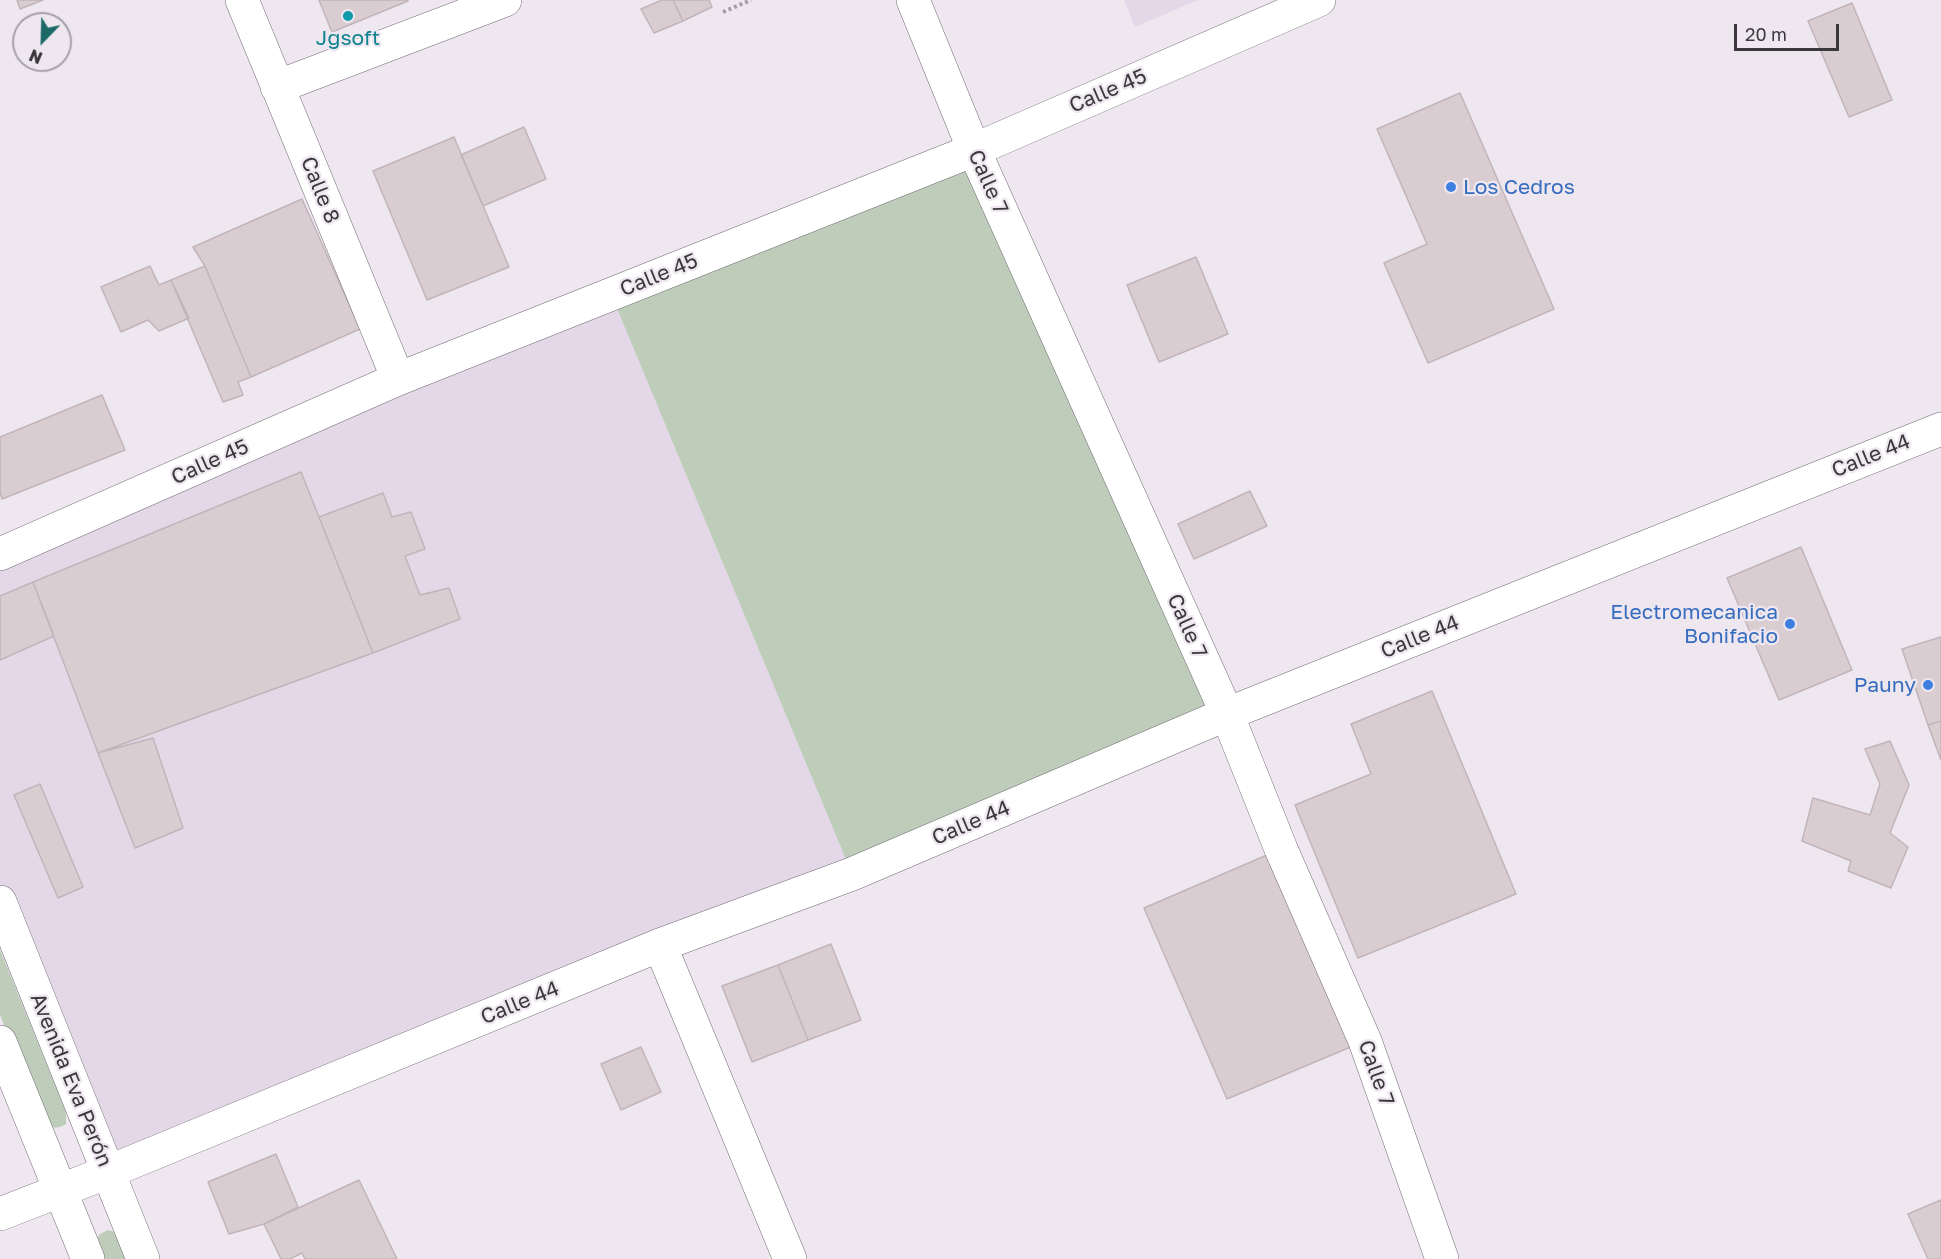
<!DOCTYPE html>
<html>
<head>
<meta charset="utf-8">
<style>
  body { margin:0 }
  #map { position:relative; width:1941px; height:1259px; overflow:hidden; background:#eee7f0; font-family:"Golos Text",sans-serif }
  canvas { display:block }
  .north { position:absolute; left:12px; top:12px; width:60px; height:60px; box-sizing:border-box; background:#eee7f0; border:2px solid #a6a1a8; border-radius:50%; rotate:203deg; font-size:16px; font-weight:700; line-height:24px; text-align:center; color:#3b383c }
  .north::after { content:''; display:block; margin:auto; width:21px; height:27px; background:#1c6967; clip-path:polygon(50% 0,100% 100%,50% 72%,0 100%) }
  .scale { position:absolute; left:1734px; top:24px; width:105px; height:27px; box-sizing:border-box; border:3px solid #3b383c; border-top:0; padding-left:8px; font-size:18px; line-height:21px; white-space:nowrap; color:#3b383c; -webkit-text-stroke:4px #eee7f0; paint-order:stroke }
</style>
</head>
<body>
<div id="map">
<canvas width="1941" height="1259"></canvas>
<div class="north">N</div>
<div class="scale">20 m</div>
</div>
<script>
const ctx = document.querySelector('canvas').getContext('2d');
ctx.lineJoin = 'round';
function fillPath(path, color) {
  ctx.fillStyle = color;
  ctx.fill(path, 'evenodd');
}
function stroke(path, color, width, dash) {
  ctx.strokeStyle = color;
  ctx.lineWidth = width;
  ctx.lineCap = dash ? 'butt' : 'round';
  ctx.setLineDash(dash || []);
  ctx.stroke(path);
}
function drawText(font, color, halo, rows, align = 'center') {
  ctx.font = font + ' "Golos Text",sans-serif';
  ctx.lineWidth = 4.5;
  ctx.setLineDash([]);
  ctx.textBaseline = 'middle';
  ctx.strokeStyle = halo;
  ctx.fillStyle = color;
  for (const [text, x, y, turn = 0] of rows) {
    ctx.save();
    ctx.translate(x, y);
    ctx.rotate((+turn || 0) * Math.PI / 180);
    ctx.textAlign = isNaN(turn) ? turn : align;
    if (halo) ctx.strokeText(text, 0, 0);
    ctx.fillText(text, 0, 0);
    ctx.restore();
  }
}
fillPath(new Path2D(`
  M1124,0H1198L1135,27Z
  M611,294L852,874L108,1172L0,902V554Z`), '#e4d8e8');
fillPath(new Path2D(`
  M974,150L1227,714L852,874L611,294Z
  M0,950L66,1112V1124C56,1130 52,1128 43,1122L0,1015Z
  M108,1230L117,1233L127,1259H103L96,1240L100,1234Z`), '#bdcdba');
const building = new Path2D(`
  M17,0H43L20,9Z
  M319,0H408V1L332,32Z
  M662,0H673L683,21L654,33L641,9Z
  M673,0H709L712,7L683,21Z
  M1852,3L1892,100L1849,117L1808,21Z
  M1460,93L1554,309L1428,363L1384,263L1427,244L1377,129Z
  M524,127L546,179L483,206L461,155Z
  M454,137L509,267L427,300L373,171Z
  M302,199L360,329L251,377L205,266L193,247Z
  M1196,257L1228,334L1159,362L1127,285Z
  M150,266L159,285L171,280L189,318L159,331L148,320L121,332L101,287Z
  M205,266L251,377L238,382L243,395L223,402L171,280Z
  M102,395L125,450L2,499L0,492V437Z
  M301,472L373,653L98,753L33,582Z
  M1250,491L1267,526L1194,559L1178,524Z
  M383,493L392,517L411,512L425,549L405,556L420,595L449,588L460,619L373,653L319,517Z
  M1801,547L1852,670L1779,700L1727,578Z
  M33,582L54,636L0,660V596Z
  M1941,637V721L1928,725L1902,649Z
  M1432,691L1516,894L1358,958L1295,805L1371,774L1351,724Z
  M1941,721V760L1928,725Z
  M153,738L183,828L135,848L98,753Z
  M1890,741L1909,785L1890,833L1908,847L1891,888L1848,871L1851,861L1802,841L1813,798L1870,815L1880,784L1865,749Z
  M40,784L83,887L58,898L14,795Z
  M1281,849L1365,1041L1227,1099L1144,908Z
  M831,944L861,1020L808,1040L778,965Z
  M778,965L808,1040L752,1062L722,986Z
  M641,1047L661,1092L621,1110L601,1064Z
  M276,1154L298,1207L264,1224L229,1234L208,1182Z
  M359,1180L397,1259H305L302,1253L290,1259H281L264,1224Z
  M1941,1200V1259H1928L1908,1214Z`);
fillPath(building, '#dacdd2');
stroke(building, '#c1b5ba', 1.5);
const minor = new Path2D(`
  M242,0L398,379
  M913,0L974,150L1227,714L1281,849L1365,1041L1442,1259
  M277,87L505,0
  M0,554L398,379L974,150L1319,0
  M660,945L790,1259
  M0,1214L108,1172L660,945L852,874L1227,714L1941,429`);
const major = new Path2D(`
  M0,902L143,1259
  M0,1042L88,1259`);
stroke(minor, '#736c75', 34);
stroke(major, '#736c75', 34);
stroke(new Path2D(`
  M723,12L751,0`), '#a39ea5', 4, [3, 3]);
stroke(minor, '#fff', 33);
stroke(major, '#fff', 33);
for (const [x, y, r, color] of [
  [348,16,6,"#0f9aa8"],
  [1451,187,6,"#3f7fe0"],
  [1790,624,6,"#3f7fe0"],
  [1928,685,6,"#3f7fe0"]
]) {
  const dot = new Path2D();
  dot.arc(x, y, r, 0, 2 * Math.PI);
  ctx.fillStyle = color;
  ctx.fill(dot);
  stroke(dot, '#eee7f0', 2);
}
drawText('21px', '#0d838f', '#eee7f0', [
  ["Jgsoft",348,38]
]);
drawText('21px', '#3b383c', '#eee7f0', [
  ["Calle 45",1108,91,-23],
  ["Calle 7",988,182,66],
  ["Calle 8",320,190,68],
  ["Calle 45",659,275,-22],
  ["Calle 44",1871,456,-22],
  ["Calle 45",210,462,-24],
  ["Calle 7",1187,626,66],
  ["Calle 44",1420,637,-22],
  ["Calle 44",971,823,-23],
  ["Calle 44",520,1003,-22],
  ["Calle 7",1376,1073,70],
  ["Avenida Eva Perón",71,1080,68]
]);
drawText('21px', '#366cbe', '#eee7f0', [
  ["Los Cedros",1463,187,"left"],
  ["Electromecanica",1778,612],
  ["Bonifacio",1778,636],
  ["Pauny",1916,685]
], 'right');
</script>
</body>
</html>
